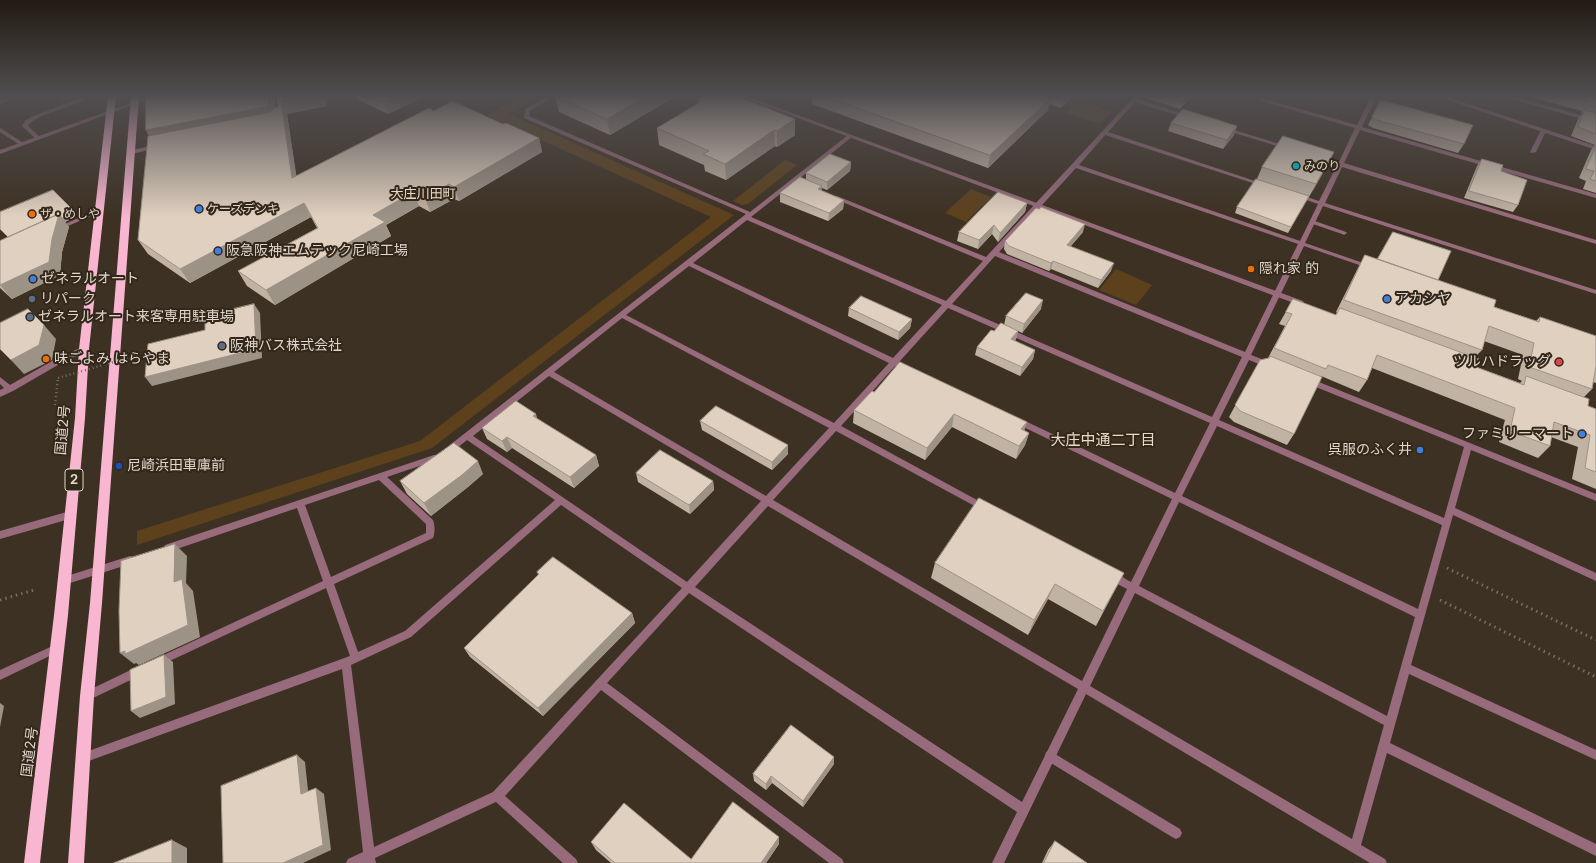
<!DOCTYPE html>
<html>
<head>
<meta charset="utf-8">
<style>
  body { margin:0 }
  canvas { display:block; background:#3d3123 }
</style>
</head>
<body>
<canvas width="1596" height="863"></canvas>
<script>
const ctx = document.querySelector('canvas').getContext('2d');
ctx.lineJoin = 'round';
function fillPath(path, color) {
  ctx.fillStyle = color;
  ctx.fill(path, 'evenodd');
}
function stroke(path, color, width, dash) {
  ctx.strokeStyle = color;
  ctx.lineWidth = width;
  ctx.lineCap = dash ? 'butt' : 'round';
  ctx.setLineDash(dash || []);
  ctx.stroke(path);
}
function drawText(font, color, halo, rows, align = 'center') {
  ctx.font = font + ' Inter,"Noto Sans JP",sans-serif';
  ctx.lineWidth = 4;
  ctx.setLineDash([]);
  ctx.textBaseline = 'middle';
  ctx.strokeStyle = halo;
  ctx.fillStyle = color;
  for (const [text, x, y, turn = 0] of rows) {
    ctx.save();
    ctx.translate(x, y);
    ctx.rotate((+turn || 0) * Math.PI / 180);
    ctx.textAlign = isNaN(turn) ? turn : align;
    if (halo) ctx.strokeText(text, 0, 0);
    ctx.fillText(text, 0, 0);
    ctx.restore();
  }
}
fillPath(new Path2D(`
  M521,96H541L509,114L734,215L432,448L137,545V531L420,441L711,217L486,115Z
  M1078,101L1112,112L1100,124L1066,113Z
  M785,160L797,165L748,204L742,205L733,201Z
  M971,189L991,197L966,222L945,213Z
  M1116,269L1152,285L1136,305L1099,290Z`), '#5d411d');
stroke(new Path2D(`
  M1405,96L1400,104L1409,106`), '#786d61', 2, [1, 2.5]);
stroke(new Path2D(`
  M55,405L58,378`), '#786d61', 2.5, [1, 3]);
stroke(new Path2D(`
  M1447,568L1596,640
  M0,600L34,590
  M1440,600L1596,677`), '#786d61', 3, [1.5, 4]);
fillPath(new Path2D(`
  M85,96H92C79,106 34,114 28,126L40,137V139H36L22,126L25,121L31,117Z
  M1541,130L1546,131L1536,152L1531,153L1530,152Z
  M157,145L160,147L159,148L131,154L128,152L131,150Z
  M1312,220L1346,232L1347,233L1344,235L1342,234L1310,223V221Z
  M70,511L73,512L74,515L73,518L0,539V531Z
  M57,644L60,645L62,648L60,651L0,680V670Z
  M1050,751L1180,829L1182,833L1180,837L1176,839L1172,837L1046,760L1045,756L1046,752Z`), '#976b7c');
fillPath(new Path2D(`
  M12,96H19L0,104V100Z
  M548,96H555L530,111L529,116L750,212L848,135H852V137L751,217L946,301L983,261L833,198V196H837L986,257L1135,96H1141L1138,99L1191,117L1186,118L1135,102L1108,132L1267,185L1264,187L1262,186L1105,135L1079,165L1300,241L1318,204L1295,196L1298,194L1319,201L1337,165L1317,158L1320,156L1339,162L1355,128L1247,97L1246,96H1254L1357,125L1371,96H1377L1362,127L1596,194V198L1360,130L1344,163L1596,240V244L1342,167L1325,203L1596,290V294L1323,206L1305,243L1372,266L1373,267L1370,269L1368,268L1304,246L1251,355L1272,363L1273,365L1269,368L1249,360L1219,420L1444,518L1464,447L1306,383L1305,381L1306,379L1309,378L1596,494V501L1471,450L1455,508L1596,573V581L1453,515L1411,665L1596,750V760L1409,674L1390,743L1596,844V856L1387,753L1361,845L1385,859L1387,863H1370L1086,694L1004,863H992L1017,812L689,593L607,683L842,859L844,863H829L601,690L505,796L576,859L578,863H563L496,802L375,858L376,863H346L348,859L363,852L342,669L83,763L79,762L78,758L79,754L83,753L350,656L326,588L161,665L158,667L155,665L153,662L155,659L323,581L297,508L168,552L165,551L164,548L165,545L434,455H440L441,457L440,459L387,477L433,520C435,525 435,533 433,538L334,584L358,652L405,631L555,500L467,440L452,452H446L445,450L446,448L746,214L524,118L525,109ZM1076,168L1298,244L1245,352L999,252ZM747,220L942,305L893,358L693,263ZM995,256L1242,357L1212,417L952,304ZM689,266L889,363L834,423L626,315ZM948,308L1210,423L1175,493L1019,418L1016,417L1012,420L1013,422L1172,499L1131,582C1124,578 1115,571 1108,573L1106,576L1108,579L1127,589L1082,681L773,500L836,431L982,510L985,511L988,510L989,508L988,506L841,426L895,366H901L902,364L899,362ZM622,318L829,428L766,496L554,372ZM549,376L761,501L687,582L473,436ZM1217,426L1442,525L1418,609L1182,496ZM379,480L426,524V533L331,577L305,505ZM1179,502L1415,617L1387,716L1139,586ZM561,505L682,588L493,792L374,847L351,665L411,637ZM768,506L1078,689L1022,802L695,587ZM1135,593L1384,725L1352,839L1090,686Z
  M1436,96H1444L1596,146V150Z
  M0,128L2,129L25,144L20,145L0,132Z
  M1224,128H1228L1289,147L1284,148L1224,130Z
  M100,208L103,210L102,211L59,230H55L54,229Z
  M84,346L87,347L88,349L87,351L58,365L13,391L0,397V390L4,388L0,384V377L10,385L52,361Z
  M130,556L133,557L135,560L133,563L64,585L61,584L59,581L61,578L64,577Z
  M139,666L143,668L144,671L143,674L91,699L87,701L83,699L82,696L83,693Z`), '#976b7c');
fillPath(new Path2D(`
  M150,96H157L0,154V150Z
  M739,96H746L1303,301L1304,303L1303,305H1299Z
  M1502,96H1510L1596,119V123Z`), '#976b7c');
fillPath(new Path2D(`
  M108,96H116L89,349L85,418L68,615L40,863H24L54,615L75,418L79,349Z
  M131,96H139L102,603L94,696L84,863H68L80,696L90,603Z`), '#f9b6d0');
stroke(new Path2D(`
  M58,378L131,357V361`), '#786d61', 2.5, [1, 3]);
fillPath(new Path2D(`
  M58,96H75L64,100Z
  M274,96L275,108L327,106L287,114L296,176L434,111L503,124L539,138L542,152L459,201L454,199L430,212L419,206L386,225L391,236L275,305L247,286L238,271L317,228L311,217L190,283L148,254L138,240L149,136L146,130Z
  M356,96H425L388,114L357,99Z
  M555,96H676L610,135L559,112Z
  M812,96H1073L1061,108L1049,104L1048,110L988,168L812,104Z
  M1149,96H1192L1180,109L1148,99Z
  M1527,96H1596V193L1583,189L1586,181L1579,178L1591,150L1595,145L1571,136L1578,119L1582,114L1581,113L1582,111Z
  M698,99L795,135L777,147L775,146L726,180L705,171L704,165L659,145L657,128L699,103Z
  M1381,100L1464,144L1458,153L1373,128L1368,125Z
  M1171,123L1237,126L1234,135L1223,149L1168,131Z
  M1482,159L1501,171L1518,205L1513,212L1464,198L1477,166Z
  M851,162L850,171L827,190L822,188V191L844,200L843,209L828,221L780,202V193L806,179V173Z
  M1328,164L1288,233L1235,213L1237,207L1257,179L1262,167Z
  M1027,203L1025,212L998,242L992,234L978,249L957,241L959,232Z
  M70,207L73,212L71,219L65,222L69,227L62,252L60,275L12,299L0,288V241Z
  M1083,232L1070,247L1111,271L1098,288L1051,269L1049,271L1007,254L1004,249L1005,241Z
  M1393,232L1438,280L1494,307L1536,321L1540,317L1596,336V383L1593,382L1592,389L1584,397L1588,406L1596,409V489L1572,479L1578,447L1551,437L1550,446L1538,458L1499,442L1505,420L1372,368L1367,380L1359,392L1321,376L1294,434L1287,445L1234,422L1229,417L1260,360L1268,358L1285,326L1279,324L1293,299L1336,315L1337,313L1336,312L1358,268L1365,255L1377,259ZM1484,341L1523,355L1518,379L1522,381L1520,383L1476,367L1475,357L1482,350Z
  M849,308L912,319L910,328L898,340L848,316Z
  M1041,309L1022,333L1018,331L1016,339L1015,341L1035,350L1033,359L1020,376L975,355L977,347L994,331L1004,325L1006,316Z
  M874,392L1027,422L1024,430L1029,433L1025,445L1016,459L952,427L925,460L853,423L854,410Z
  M537,419L596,455L599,466L574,488L512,448L507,452L487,439L482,428Z
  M700,421L788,454L772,470L702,430Z
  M636,473L713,481L714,490L690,514L638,482Z
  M483,474L468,487L431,516L407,494L400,481Z
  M935,563L1124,573L1096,626L1048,599L1028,635L931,578Z
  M537,572L632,613L635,623L543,716L470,657L464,648L538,575Z
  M834,764L803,807L772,783L766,790L754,781L753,774Z
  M1055,841L1087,863H1042L1048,850Z
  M591,842L691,859L779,844L766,863H611L596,850Z`), '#c1b3a4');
fillPath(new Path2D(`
  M61,96H75L64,100Z
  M268,96H274L275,118L154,144L146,130Z
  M304,96H325L327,106L287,114L299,193L292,178L281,100Z
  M396,96H425L388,114L383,102Z
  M646,96H676L610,135L607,119Z
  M1067,96H1073L1061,108L1063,100Z
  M1188,96H1192L1180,109L1183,101Z
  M1051,98L1048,110L988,168L990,155Z
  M795,119V135L777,147V131Z
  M1237,126L1234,135L1223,149L1227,140Z
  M774,130L775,146L726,180L725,164Z
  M539,138L542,152L459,201L454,187Z
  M1334,152L1328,164L1310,196L1316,184Z
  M851,162L850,171L827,190V182Z
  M449,184L454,199L430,212L425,198Z
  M822,186V195L818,189Z
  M413,192L419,206L386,225L391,236L275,305L266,290L373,215Z
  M844,200L843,209L828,221L829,213Z
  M304,203L311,217L190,283L180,269Z
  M1027,203L1025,212L998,242L1000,233Z
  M70,207L73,212L71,219L65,222L69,227L62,252L60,275L12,299L0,285L59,214Z
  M1085,224L1083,232L1065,253L1067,245Z
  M994,225L992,234L978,249L979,240Z
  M1053,261L1051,269L1049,271L1051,263Z
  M1114,263L1111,271L1098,288L1101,280Z
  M1043,300L1041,309L1022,333L1024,324Z
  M254,304L260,313L262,358L152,386L145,377Z
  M912,319L910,328L898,340L899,332Z
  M44,325L56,339L52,360L24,374L11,360Z
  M1018,331L1016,339L1009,348L1011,339Z
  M1035,350L1033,359L1020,376L1022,367Z
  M536,414L539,425L533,416Z
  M954,414L952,427L925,460L927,448Z
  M1027,422L1023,434L1021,429Z
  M1029,433L1025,445L1016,459L1019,446Z
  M507,437L512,448L507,452L502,441Z
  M788,445V454L772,470V462Z
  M596,455L599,466L574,488L570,477Z
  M478,461L483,474L468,487L431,516L424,503Z
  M713,481L714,490L690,514L689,505Z
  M175,544L187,556L186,583L193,591L200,637L139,665L136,663L134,664L120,653L174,582Z
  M1055,584L1048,599L1028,635L1034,620Z
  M632,613L635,623L543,716L538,708Z
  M164,655L173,662L175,704L140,718L131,711Z
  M0,703L4,706L0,727Z
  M297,755L305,762L309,800L301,794Z
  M834,757V764L803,807V801Z
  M771,776L772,783L766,790V784Z
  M316,788L324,794L331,850L303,863H283Z
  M779,837V844L766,863H761Z
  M172,840L187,848V863H172Z`), '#9d9286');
const building = new Path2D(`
  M146,96H268L269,104L265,107L146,130Z
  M277,96H304L281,100L292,178L429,108L434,111L452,101L503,124L506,123L539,138L454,187L449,184L425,198L413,192L373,215L385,222L266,290L238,271L318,228L304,203L180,269L138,240L148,136L270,112L278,106Z
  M370,96H396L383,102Z
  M556,96H646L607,119Z
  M704,96H736L795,119L777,131L774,130L725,164L703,154L709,151L657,128L702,101L698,99Z
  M824,96H1045L1051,98L990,155Z
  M1049,96H1067L1063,100Z
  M1168,96H1188L1183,101Z
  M1566,96H1596V107L1588,104L1589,102Z
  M1381,100L1473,125L1464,144L1377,120L1372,117Z
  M1183,109L1237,126L1227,140L1171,123Z
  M1585,110L1596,113V134L1578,127Z
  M1283,136L1334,152L1316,184L1262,167Z
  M1596,146V181L1590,179L1594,171L1586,169Z
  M830,154L851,162L827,182L806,173Z
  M1482,159L1503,165L1501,171L1527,180L1518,205L1469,191Z
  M800,177L822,186L818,189L844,200L829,213L780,193Z
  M1256,179L1309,196L1291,227L1237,207Z
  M53,190L70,207L68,215L62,218L59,214L8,237L0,229V212Z
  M998,192L1027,203L1000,233L994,225L979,240L959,232Z
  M1041,207L1085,224L1067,245L1114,263L1101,280L1053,261L1051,263L1009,246L1005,241L1036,208L1039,209Z
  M59,214L52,239L49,262L0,285V241Z
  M1393,232L1451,251L1438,280L1378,259Z
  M1365,255L1496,300L1494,307L1539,322L1540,317L1596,336V366L1592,389L1529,367L1534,343L1489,326L1482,350L1344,300Z
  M1026,293L1043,300L1024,324L1006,316Z
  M861,296L912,319L899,332L849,308Z
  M1293,299L1336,315L1340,308L1479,359L1476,367L1524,385L1526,376L1589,399L1588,406L1596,409V472L1585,468L1590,435L1554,422L1550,446L1510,431L1515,408L1377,355L1367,380L1328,365L1326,369L1274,348L1292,314L1286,312Z
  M254,304L256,349L145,377L148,344L205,330V316Z
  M28,309L44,325L39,345L11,360L0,349V323Z
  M1001,323L1018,331L1011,339L1035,350L1022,367L977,347L991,330L994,331Z
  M1270,356L1322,377L1294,434L1240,411L1235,405L1260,360L1269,358Z
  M900,362L1027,422L1021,429L1029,433L1019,446L954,414L927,448L854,410L872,391L874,392Z
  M516,401L536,414L533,416L596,455L570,477L507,437L502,441L482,428Z
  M716,406L788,445L772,462L700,421Z
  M454,443L478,461L462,475L424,503L400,481Z
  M660,450L713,481L689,505L636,473Z
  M979,498L1124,573L1103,611L1055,584L1034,620L935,563Z
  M175,544L174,582L182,579L188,625L125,654V651L120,653L119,611L121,561Z
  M553,557L632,613L538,708L464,648L539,574L537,572Z
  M164,655L166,697L131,711L130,670Z
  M791,725L834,757L803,801L771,776L766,784L753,774Z
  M297,755L301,794L316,788L323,845L283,863H223L221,786Z
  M733,802L779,837L761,863H615L591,842L624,803L691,859Z
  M172,840V863H114Z
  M1055,841L1087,863H1044Z`);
fillPath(building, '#e0d0bf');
stroke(building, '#9d9286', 1);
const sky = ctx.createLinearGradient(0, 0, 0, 217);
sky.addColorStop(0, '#221b13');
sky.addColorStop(0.44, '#514e50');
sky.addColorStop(1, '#514e5000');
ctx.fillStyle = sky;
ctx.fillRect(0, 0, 1596, 217);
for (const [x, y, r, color] of [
  [1296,166,4,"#0f9aa8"],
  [199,209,4,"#3f7fe0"],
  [32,214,4,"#e8710a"],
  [218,251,4,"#3f7fe0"],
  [1251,269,4,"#e8710a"],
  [33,279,4,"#3f7fe0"],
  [32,299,4,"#5c6f8a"],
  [1387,299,4,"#3f7fe0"],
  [30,317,4,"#5c6f8a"],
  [222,346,4,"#5c6f8a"],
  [46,359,4,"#e8710a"],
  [1559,362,4,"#e0444e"],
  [1582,434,4,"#3f7fe0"],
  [1420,450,4,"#3f7fe0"],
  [119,466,4,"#1a4fb4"]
]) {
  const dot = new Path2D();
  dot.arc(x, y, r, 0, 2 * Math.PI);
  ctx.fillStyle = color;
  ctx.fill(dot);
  stroke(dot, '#33271a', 1.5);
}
drawText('12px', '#ded6cd', '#33271a', [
  ["みのり",1304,166],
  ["ケーズデンキ",207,209],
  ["ザ・めしや",40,214]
], 'left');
drawText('13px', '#e9d9c8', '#33271a', [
  ["大庄川田町",423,194]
]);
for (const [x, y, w] of [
  [74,480,18]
]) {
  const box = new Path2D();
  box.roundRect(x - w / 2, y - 11, w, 22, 3);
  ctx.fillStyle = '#33271a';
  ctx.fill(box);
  stroke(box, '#ded6cd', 1);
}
drawText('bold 13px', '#ded6cd', null, [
  ["2",74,480]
]);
drawText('14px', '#ded6cd', '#33271a', [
  ["阪急阪神エムテック尼崎工場",226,251],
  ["隠れ家 的",1259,269],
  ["ゼネラルオート",41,279],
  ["リパーク",40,299],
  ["アカシヤ",1395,299],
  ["ゼネラルオート来客専用駐車場",38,317],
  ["阪神バス株式会社",230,346],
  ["味ごよみ はらやま",54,359],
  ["ツルハドラッグ",1551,362,"right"],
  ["ファミリーマート",1574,434,"right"],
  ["呉服のふく井",1412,450,"right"],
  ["尼崎浜田車庫前",127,466]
], 'left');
drawText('14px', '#ded6cd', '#33271a', [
  ["国道2号",63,430,-85],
  ["国道2号",30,752,-83]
]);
drawText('15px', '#e9d9c8', '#33271a', [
  ["大庄中通二丁目",1103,440]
]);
</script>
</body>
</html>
